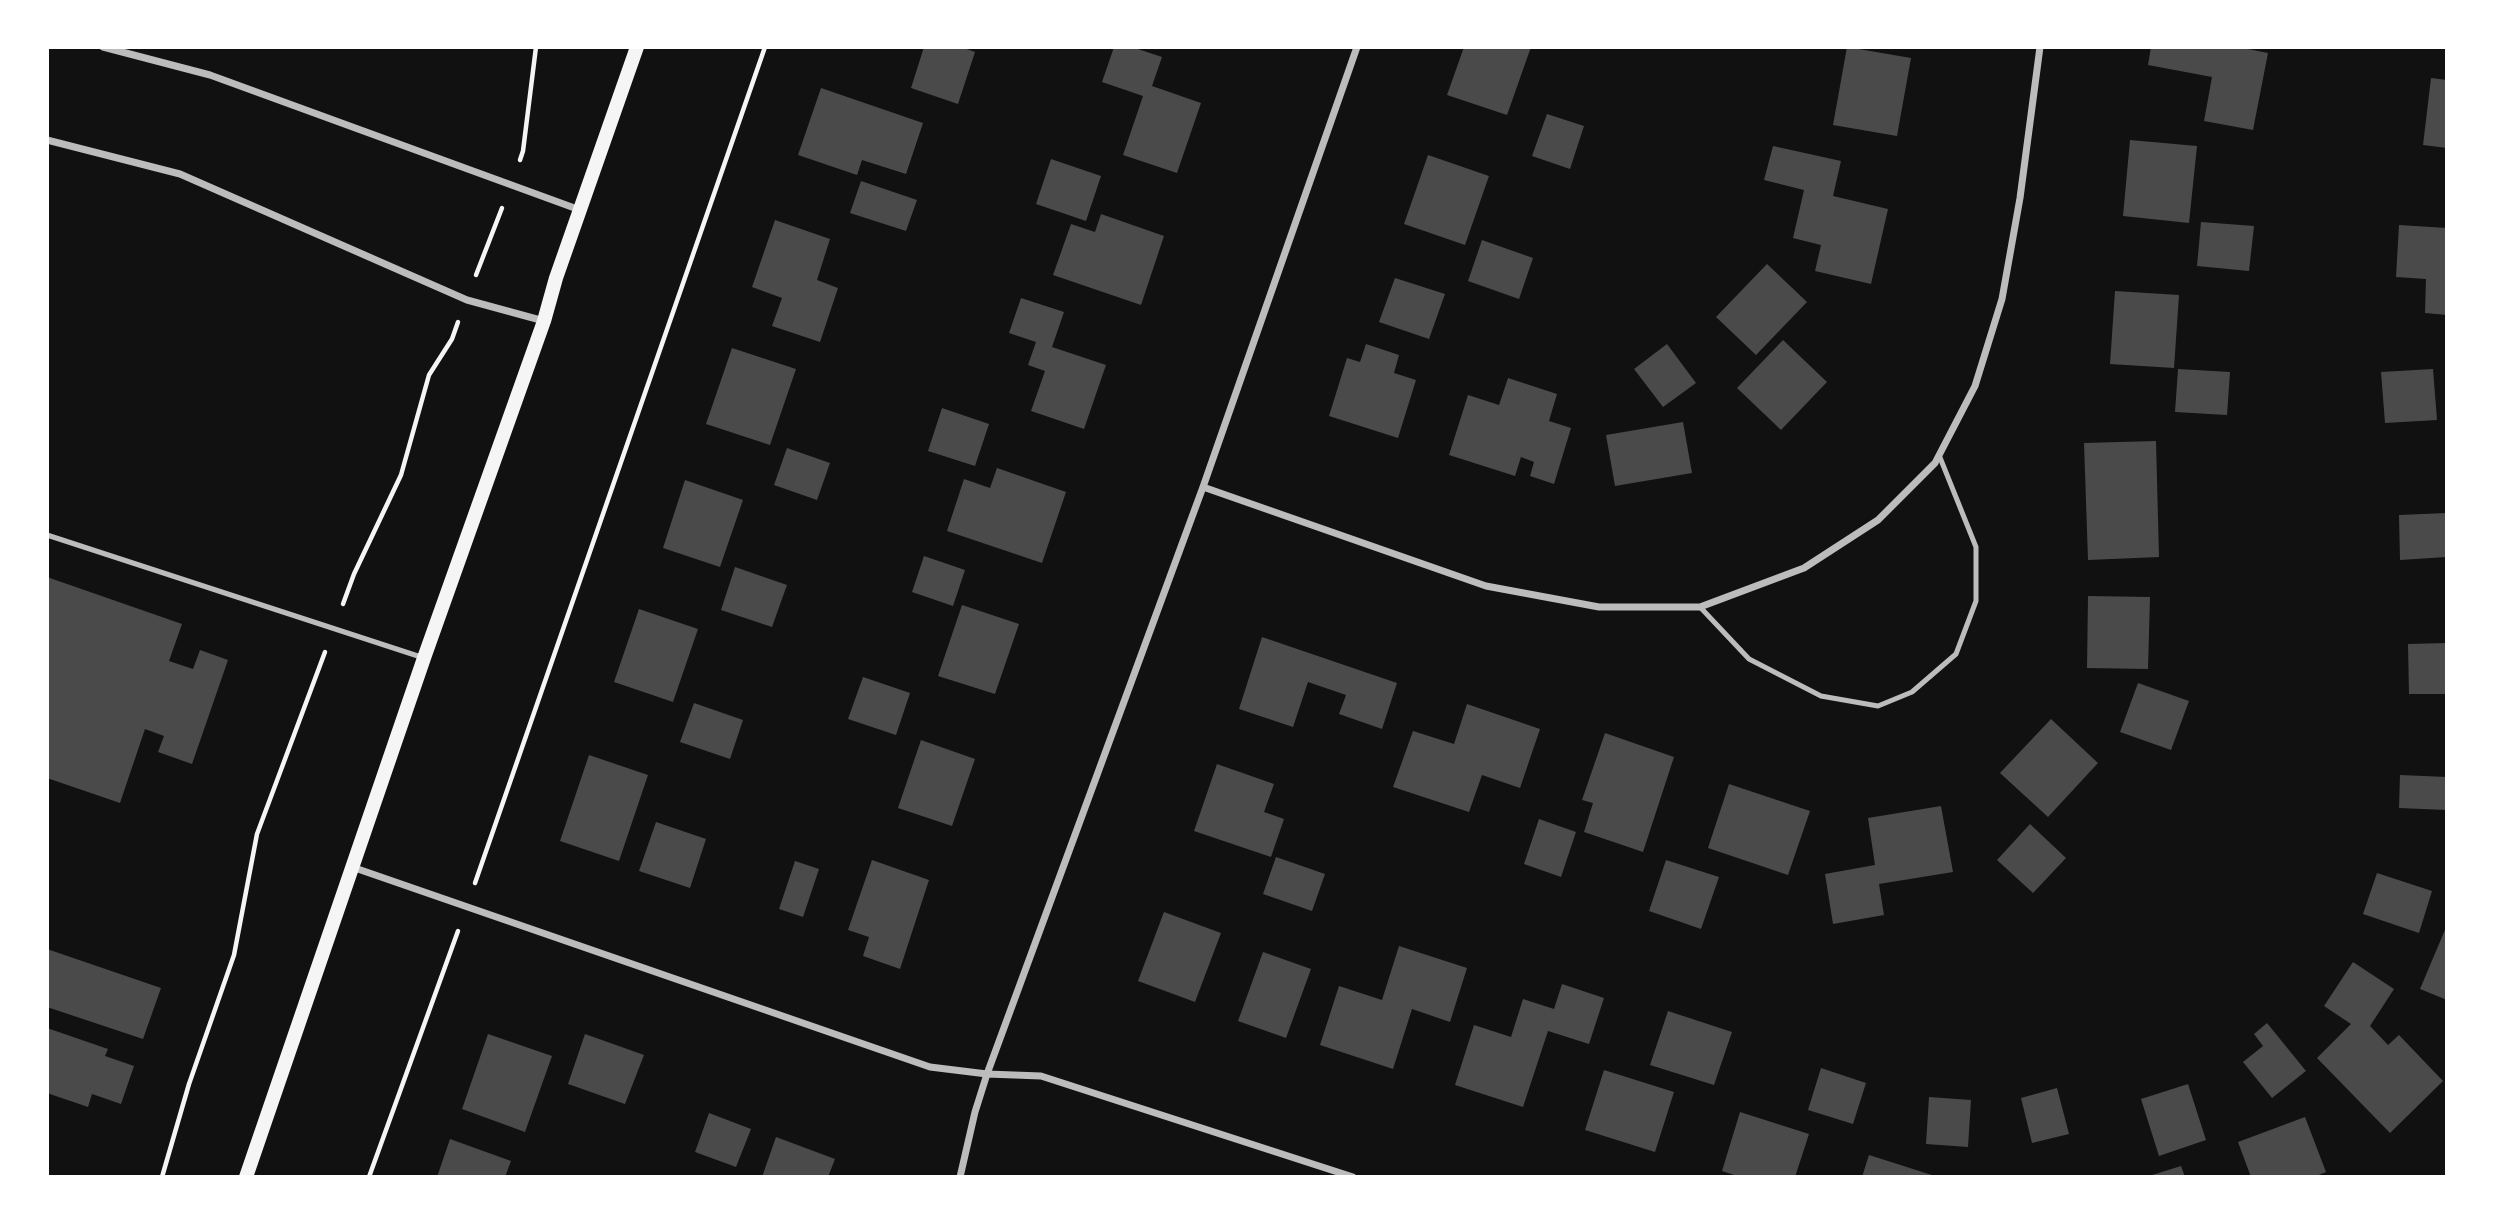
<!DOCTYPE html>
<html>
<head>
<meta charset="utf-8">
<style>
  body { margin:0 }
  #map { position:relative; width:2494px; height:1224px; overflow:hidden; background:#111; font-family:Manrope,sans-serif }
  canvas { display:block }
  .frame { position:absolute; inset:0; border:49px solid #fff; pointer-events:none }
</style>
</head>
<body>
<div id="map">
<canvas width="2494" height="1224"></canvas>
<div class="frame"></div>
</div>
<script>
const ctx = document.querySelector('canvas').getContext('2d');
ctx.lineJoin = 'round';
function fillPath(path, color) {
  ctx.fillStyle = color;
  ctx.fill(path, 'evenodd');
}
function stroke(path, color, width, dash) {
  ctx.strokeStyle = color;
  ctx.lineWidth = width;
  ctx.lineCap = dash ? 'butt' : 'round';
  ctx.setLineDash(dash || []);
  ctx.stroke(path);
}
fillPath(new Path2D(`
  M924,47H961L975,52L958,104L911,88Z
  M1114,47H1132L1162,57L1152,86L1201,103L1177,173L1123,155L1143,96L1102,82Z
  M1464,47H1531L1507,115L1447,95Z
  M1847,47L1911,58L1897,136L1833,125Z
  M2151,47H2238L2268,53L2253,130L2204,121L2212,77L2148,65Z
  M2431,78L2447,80V148L2423,145Z
  M821,88L923,123L906,174L862,160L857,175L798,155Z
  M1547,114L1584,126L1570,169L1532,156Z
  M2130,140L2197,146L2189,223L2123,216Z
  M1773,146L1841,161L1833,196L1888,209L1871,284L1815,271L1821,245L1793,238L1804,190L1764,180Z
  M1428,155L1489,176L1465,245L1404,224Z
  M1051,159L1101,176L1086,221L1036,204Z
  M861,181L917,200L906,231L850,213Z
  M1101,214L1164,236L1141,305L1053,275L1071,224L1095,232Z
  M775,220L830,239L817,280L838,288L820,342L772,326L782,298L752,287Z
  M2201,222L2254,226L2249,271L2197,266Z
  M2399,225L2447,228V315L2425,313L2426,279L2396,277Z
  M1482,240L1533,258L1519,299L1468,281Z
  M1767,264L1807,302L1756,355L1716,317Z
  M1395,278L1445,294L1429,339L1379,322Z
  M2115,291L2179,295L2174,368L2110,364Z
  M1021,298L1064,312L1052,347L1106,365L1084,429L1031,411L1045,371L1028,365L1036,342L1009,333Z
  M1783,340L1827,382L1781,430L1737,388Z
  M1366,344L1399,355L1394,373L1416,380L1398,438L1329,416L1347,358L1360,362Z
  M1667,344L1696,383L1663,407L1634,369Z
  M732,348L796,369L770,445L706,424Z
  M2178,369L2230,372L2227,415L2175,412Z
  M2433,369L2437,420L2385,423L2381,372Z
  M1508,378L1557,394L1549,421L1571,428L1554,484L1530,476L1534,462L1521,457L1515,476L1449,455L1468,395L1499,405Z
  M942,408L989,424L975,466L928,451Z
  M1683,422L1692,473L1615,486L1606,435Z
  M2156,441L2159,557L2088,560L2084,443Z
  M787,448L830,463L817,500L774,485Z
  M997,468L1066,492L1042,563L947,531L964,479L990,488Z
  M685,480L743,500L720,567L663,548Z
  M2447,513V557L2400,560L2399,515Z
  M924,556L965,570L953,606L912,592Z
  M735,567L787,585L772,627L721,610Z
  M47,577L182,624L169,661L193,669L200,650L228,660L192,764L158,752L164,736L145,729L120,803L47,778Z
  M2088,596L2150,597L2148,669L2087,668Z
  M962,605L1019,624L995,694L938,676Z
  M639,609L698,629L673,702L614,682Z
  M1262,637L1397,683L1382,729L1339,714L1346,695L1308,682L1293,727L1239,709Z
  M2447,643V694H2409L2408,644Z
  M863,677L910,693L896,735L848,719Z
  M2138,683L2189,701L2171,750L2120,732Z
  M694,703L743,720L730,759L680,742Z
  M1467,704L1540,729L1520,788L1482,775L1469,812L1393,787L1413,731L1454,744Z
  M2051,719L2098,763L2048,817L2000,773Z
  M1605,733L1674,757L1643,852L1584,832L1593,803L1582,800Z
  M921,740L975,759L952,826L898,808Z
  M589,755L648,775L619,861L560,841Z
  M1217,764L1274,784L1264,812L1284,819L1271,857L1194,831Z
  M2400,775L2447,777L2446,810L2399,808Z
  M1729,784L1810,811L1788,875L1708,848Z
  M1941,806L1953,872L1879,884L1884,915L1833,924L1825,874L1875,865L1868,818Z
  M1539,819L1576,832L1561,877L1524,864Z
  M656,822L706,839L690,888L639,871Z
  M2030,824L2066,858L2033,893L1997,860Z
  M1276,857L1325,874L1312,911L1263,894Z
  M872,860L929,880L900,969L863,956L869,937L848,930Z
  M1666,860L1719,877L1701,929L1649,911Z
  M795,861L819,869L803,917L779,909Z
  M2377,873L2432,891L2419,933L2363,914Z
  M1164,912L1221,933L1195,1002L1138,981Z
  M2447,925V1000L2420,989Z
  M1399,946L1467,968L1450,1022L1412,1009L1393,1069L1320,1045L1339,986L1382,1000Z
  M47,949L161,988L143,1039L47,1007Z
  M1263,952L1311,969L1286,1038L1238,1021Z
  M2353,962L2394,989L2370,1026L2388,1045L2399,1035L2443,1081L2390,1133L2317,1058L2351,1024L2324,1006Z
  M1562,984L1604,998L1589,1044L1548,1031L1523,1107L1455,1085L1474,1025L1511,1037L1523,999L1554,1009Z
  M1668,1011L1732,1032L1714,1085L1650,1065Z
  M2267,1023L2306,1071L2272,1098L2243,1062L2263,1046L2254,1034Z
  M47,1028L108,1049L105,1056L134,1066L121,1104L92,1094L88,1107L47,1093Z
  M488,1034L552,1056L525,1132L462,1109Z
  M585,1034L644,1055L625,1104L568,1084Z
  M1821,1068L1866,1083L1853,1124L1808,1110Z
  M1604,1070L1674,1092L1655,1152L1585,1130Z
  M2188,1084L2206,1140L2159,1156L2141,1099Z
  M2057,1088L2069,1134L2032,1143L2021,1098Z
  M1929,1097L1971,1100L1968,1147L1926,1144Z
  M1740,1112L1809,1134L1795,1177H1740L1722,1171Z
  M709,1113L751,1129L736,1167L695,1152Z
  M2305,1117L2326,1172L2314,1177H2251L2238,1142Z
  M776,1137L835,1159L828,1177H762Z
  M450,1139L511,1161L505,1177H437Z
  M1869,1155L1935,1176V1177H1862Z
  M2181,1166L2185,1177H2149V1176Z`), '#4a4a4a');
stroke(new Path2D(`
  M520,160L523,151L536,47
  M476,275L502,208
  M343,604L354,574L401,475L429,375L452,339L458,322
  M475,883L765,47
  M162,1177L189,1084L234,955L257,834L325,652
  M369,1177L458,931`), '#f5f5f5', 4.5);
stroke(new Path2D(`
  M47,535L421,657
  M1700,607L1749,659L1821,696L1878,706L1912,692L1956,654L1976,601V547L1939,455`), '#bcbcbc', 5);
stroke(new Path2D(`
  M103,47L210,75L580,210
  M47,140L180,174L467,300L544,321
  M1203,487L1486,586L1599,607H1700L1804,568L1878,520L1935,463L1975,386L2002,299L2020,198L2040,47
  M352,867L930,1067L987,1074L1041,1076L1353,1177
  M960,1177L975,1112L987,1074L1203,487L1357,47`), '#bcbcbc', 7);
stroke(new Path2D(`
  M246,1177L424,658L544,321L556,278L637,47`), '#f5f5f5', 14);
</script>
</body>
</html>
